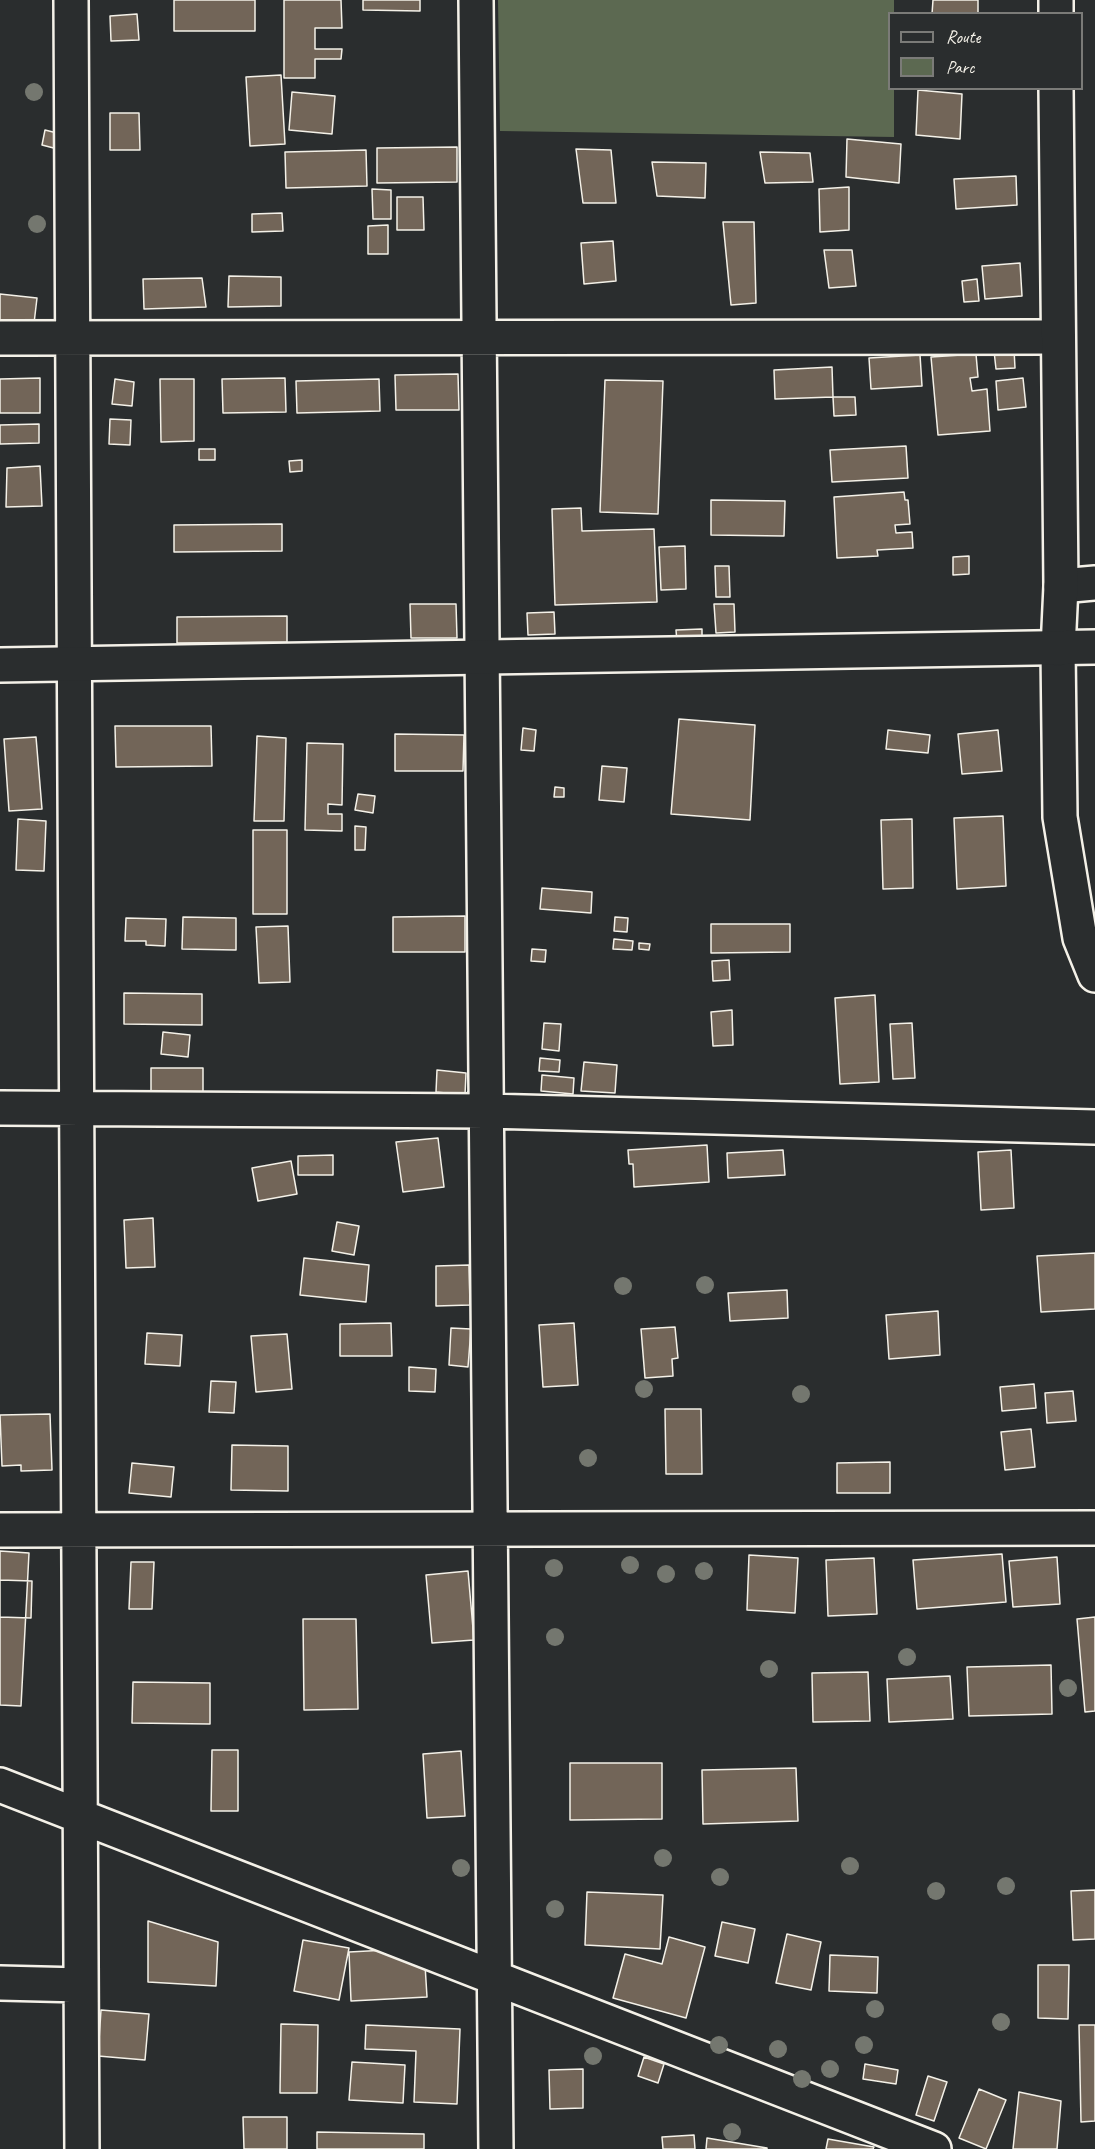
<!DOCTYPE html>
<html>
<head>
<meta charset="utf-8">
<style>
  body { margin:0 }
  #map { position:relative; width:1095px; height:2149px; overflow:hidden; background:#2a2d2e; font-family:Caveat,sans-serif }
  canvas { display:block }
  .legend { position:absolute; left:888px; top:12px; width:195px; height:78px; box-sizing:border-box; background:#2a2d2e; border:2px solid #7b7b78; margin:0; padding:8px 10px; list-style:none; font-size:18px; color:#f4f1e8 }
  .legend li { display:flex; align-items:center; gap:12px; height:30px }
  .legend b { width:30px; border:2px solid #7b7b78 }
</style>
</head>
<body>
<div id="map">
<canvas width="1095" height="2149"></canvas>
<ul class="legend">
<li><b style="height:8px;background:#2a2d2e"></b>Route</li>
<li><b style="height:16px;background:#5c6951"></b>Parc</li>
</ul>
</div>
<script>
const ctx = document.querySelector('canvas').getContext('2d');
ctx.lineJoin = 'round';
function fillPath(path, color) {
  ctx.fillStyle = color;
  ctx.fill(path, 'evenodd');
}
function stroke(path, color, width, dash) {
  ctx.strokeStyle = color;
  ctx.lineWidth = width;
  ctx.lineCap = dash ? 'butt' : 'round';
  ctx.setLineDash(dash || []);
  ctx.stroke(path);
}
fillPath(new Path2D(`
  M498,0H894V13L890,14V88L894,89V137L500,131Z`), '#5c6951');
const building = new Path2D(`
  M174,0H255V31H174Z
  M284,0H341L342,28H315V49H342L341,59H315V78H284Z
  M363,0H420V11L363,10Z
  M933,0H978V14H932Z
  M137,14L139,40L111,41L110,16Z
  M281,75L285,144L250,146L246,77Z
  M918,90L962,94L960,139L916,135Z
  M292,92L335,96L332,134L289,130Z
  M110,113H139L140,150H110Z
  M45,130L73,137L69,152L42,145Z
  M847,139L901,144L899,183L846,177Z
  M457,147V182L377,183V148Z
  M576,149L611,150L616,203H583Z
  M366,150L367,186L286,188L285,152Z
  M760,152L810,153L813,182L765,183Z
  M652,162L706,163L705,198L657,196Z
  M1016,176L1017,205L956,209L954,179Z
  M849,187V230L820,232L819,189Z
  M372,189L391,190V219H373Z
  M397,197H423L424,230H397Z
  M282,213L283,231L252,232V214Z
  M723,222H754L756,303L731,305Z
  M388,225V254H368V226Z
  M613,241L616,281L584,284L581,243Z
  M824,250H852L856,286L829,288Z
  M1020,263L1022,296L985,299L982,266Z
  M229,276L281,277V306L228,307Z
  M202,278L206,307L144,309L143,279Z
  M977,279L979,301L964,302L962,281Z
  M0,294L37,298L33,332L0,328Z
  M1014,349L1015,368L996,369L994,351Z
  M976,354L978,377L970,378L972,391L987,389L990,431L938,435L931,357Z
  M920,355L922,386L871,389L869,358Z
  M832,367L833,397L775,399L774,370Z
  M458,374L459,410H396L395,375Z
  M40,378V413H0V379Z
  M285,378L286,412L223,413L222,379Z
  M1023,378L1026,407L998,410L996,381Z
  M115,379L134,382L132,406L112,404Z
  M160,379H194V441L161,442Z
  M379,379L380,411L297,413L296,381Z
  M605,380L663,381L658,514L600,512Z
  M833,397H855L856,415L834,416Z
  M110,419L131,420L130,445L109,444Z
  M39,424V443L0,444V425Z
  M906,446L908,478L832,482L830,450Z
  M199,449H215V460H199Z
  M302,460V471L290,472L289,461Z
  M40,466L42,506L6,507L7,468Z
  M904,492L905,500H908L910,524L895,525L896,533L912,532L913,548L877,550L878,556L837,558L834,497Z
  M711,500L785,501L784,536L711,535Z
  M581,508L582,531L654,529L657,602L555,605L552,509Z
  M282,524V551L174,552V525Z
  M685,546L686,589L661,590L659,547Z
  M969,556V574L953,575V557Z
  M715,566H729L730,597H716Z
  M410,604H456L457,638H411Z
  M714,604H734L735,632L716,633Z
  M554,612L555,634L528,635L527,613Z
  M287,616V642L177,643V617Z
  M702,629V641L677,642L676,630Z
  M679,719L755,725L750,820L671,814Z
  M115,726H211L212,766L116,767Z
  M523,728L536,730L534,751L521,750Z
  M888,730L930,735L928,753L886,749Z
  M998,730L1002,771L962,774L958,734Z
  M395,734L464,735L463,771H395Z
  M257,736L286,738L284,821H254Z
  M36,737L42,809L9,811L4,739Z
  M307,743L343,744L342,805L328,804V814H342V831L305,830Z
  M602,766L627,768L624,802L599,800Z
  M555,787L564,788V797H554Z
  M358,794L375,796L373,813L355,810Z
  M1003,816L1006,886L957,889L954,818Z
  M18,819L46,821L44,871L16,870Z
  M912,819L913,888L883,889L881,820Z
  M355,826L366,827L365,850H355Z
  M253,830H287V914H253Z
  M542,888L592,892L591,913L540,909Z
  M465,916V952H393V917Z
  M183,917L236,918V950L182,949Z
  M615,917L628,918L627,932L614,931Z
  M126,918L166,919L165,946L146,945V941H125Z
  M711,924H790V952L711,953Z
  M288,926L290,982L259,983L256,927Z
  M614,939L633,941L632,950L613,949Z
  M639,943L650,944L649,950L639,949Z
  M532,949L546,950L545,962L531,961Z
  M729,960L730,980L713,981L712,961Z
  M124,993L202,994V1025L124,1024Z
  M875,995L879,1082L840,1084L835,998Z
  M732,1010L733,1045L713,1046L711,1012Z
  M544,1023L561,1024L559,1051L542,1049Z
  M912,1023L915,1078L893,1079L890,1024Z
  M163,1032L190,1035L188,1057L161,1054Z
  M540,1058L560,1060L559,1072L539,1071Z
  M584,1062L617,1065L615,1093L581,1091Z
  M151,1068H203V1096H151Z
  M437,1070L466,1073L465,1095L436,1092Z
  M542,1075L574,1078L573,1094L541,1091Z
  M438,1138L444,1187L403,1192L396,1142Z
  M707,1145L709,1182L634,1187L633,1164H629L628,1150Z
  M783,1150L785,1175L728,1178L727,1153Z
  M1011,1150L1014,1208L981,1210L978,1152Z
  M333,1155V1175H298V1156Z
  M291,1161L297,1194L258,1201L252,1168Z
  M153,1218L155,1267L126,1268L124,1220Z
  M337,1222L359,1226L354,1255L332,1251Z
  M1095,1253V1309L1041,1312L1037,1256Z
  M304,1258L369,1265L366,1302L300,1295Z
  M469,1265L470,1305L436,1306V1266Z
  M787,1290L788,1318L730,1321L728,1293Z
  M938,1311L940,1355L889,1359L886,1315Z
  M391,1323L392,1356H340V1324Z
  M574,1323L578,1385L543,1387L539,1325Z
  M675,1327L678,1358L672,1359L673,1376L645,1378L641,1329Z
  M451,1328L471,1329L468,1367L449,1365Z
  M147,1333L182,1335L180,1366L145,1364Z
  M287,1334L292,1389L256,1392L251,1336Z
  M409,1367L436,1369L435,1392L409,1391Z
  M211,1381L236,1382L234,1413L209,1412Z
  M1034,1384L1036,1408L1002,1411L1000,1387Z
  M1073,1391L1076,1421L1047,1423L1045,1393Z
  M665,1409H701L702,1474H666Z
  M50,1414L52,1470L21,1471V1465L2,1466L0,1415Z
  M1031,1429L1035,1467L1005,1470L1001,1432Z
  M232,1445L288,1446V1491L231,1490Z
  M890,1462V1493H837V1463Z
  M132,1463L174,1467L171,1497L129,1493Z
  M0,1551L29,1553L21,1706L0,1705Z
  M1002,1554L1006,1602L917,1609L913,1560Z
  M749,1555L798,1558L795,1613L747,1610Z
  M1057,1557L1060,1604L1013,1607L1009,1561Z
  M874,1558L877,1614L828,1616L826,1560Z
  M131,1562H154L152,1609H129Z
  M468,1571L474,1640L432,1643L426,1575Z
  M0,1580L32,1581L31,1618L0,1617Z
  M1095,1617V1711L1085,1712L1077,1619Z
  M303,1619H356L358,1709L304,1710Z
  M1051,1665L1052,1714L969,1716L967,1667Z
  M868,1672L870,1721L813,1722L812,1673Z
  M950,1676L953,1719L889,1722L887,1679Z
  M133,1682L210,1683V1724L132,1723Z
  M212,1750H238V1811H211Z
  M461,1751L465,1816L427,1818L423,1754Z
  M570,1763H662V1819L570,1820Z
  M796,1768L798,1821L703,1824L702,1770Z
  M1095,1890V1939L1073,1940L1071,1891Z
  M587,1892L663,1895L660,1949L585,1945Z
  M148,1921L218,1942L216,1986L148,1982Z
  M722,1922L755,1929L748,1963L715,1956Z
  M787,1934L821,1942L811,1990L776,1983Z
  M669,1937L705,1947L686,2018L613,1998L625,1954L662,1964Z
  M303,1940L349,1948L339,2000L294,1991Z
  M424,1948L427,1997L351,2001L349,1952Z
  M830,1955L878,1957L877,1993L829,1991Z
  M1038,1965H1069L1068,2019L1038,2018Z
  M101,2010L149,2014L145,2060L98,2056Z
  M281,2024L318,2025L317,2093H280Z
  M366,2025L460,2029L457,2104L414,2102L416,2051L365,2049Z
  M1079,2025H1095V2121L1081,2122Z
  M644,2057L664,2064L658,2083L638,2076Z
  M352,2062L405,2065L403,2103L349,2100Z
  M865,2064L898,2070L896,2084L863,2079Z
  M583,2069V2108L550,2109L549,2070Z
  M928,2076L947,2082L934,2121L916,2115Z
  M979,2089L1006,2100L986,2149L959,2138Z
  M1019,2092L1061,2101L1057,2149H1013Z
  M243,2117H287V2149H244Z
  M317,2132L424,2134V2149H317Z
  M694,2135L695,2149H663L662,2137Z
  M707,2138L767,2148V2149H706Z
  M828,2139L874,2147L873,2149H826Z`);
fillPath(building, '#726558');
stroke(building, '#f4f1e8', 1.5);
const minor = new Path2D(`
  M71,0L82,2149
  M476,0L496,2149
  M0,338L1058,337
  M1061,586L1095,583
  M1058,649L1060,817L1080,938L1095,975
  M0,1108L486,1111L1095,1127
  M0,1530L1095,1528
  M0,1785L934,2149
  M0,1983L81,1985`);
const tertiary = new Path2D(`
  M1056,0V14
  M1056,88L1061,586L1058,649`);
const primary = new Path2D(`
  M0,665L1095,647`);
stroke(minor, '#f4f1e8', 38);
stroke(tertiary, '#f4f1e8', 38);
stroke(primary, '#f4f1e8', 38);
stroke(minor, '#2a2d2e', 33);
stroke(tertiary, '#2a2d2e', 33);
stroke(primary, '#2a2d2e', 33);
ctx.fillStyle = '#74776f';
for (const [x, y] of [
  [34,92],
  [37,224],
  [705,1285],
  [623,1286],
  [644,1389],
  [801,1394],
  [588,1458],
  [630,1565],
  [554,1568],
  [704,1571],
  [666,1574],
  [555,1637],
  [907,1657],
  [769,1669],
  [1068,1688],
  [663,1858],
  [850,1866],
  [461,1868],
  [720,1877],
  [1006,1886],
  [936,1891],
  [555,1909],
  [875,2009],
  [1001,2022],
  [719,2045],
  [864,2045],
  [778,2049],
  [593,2056],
  [830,2069],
  [802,2079],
  [732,2132]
]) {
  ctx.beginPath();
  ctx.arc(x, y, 9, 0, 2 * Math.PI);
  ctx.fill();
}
</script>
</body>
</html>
